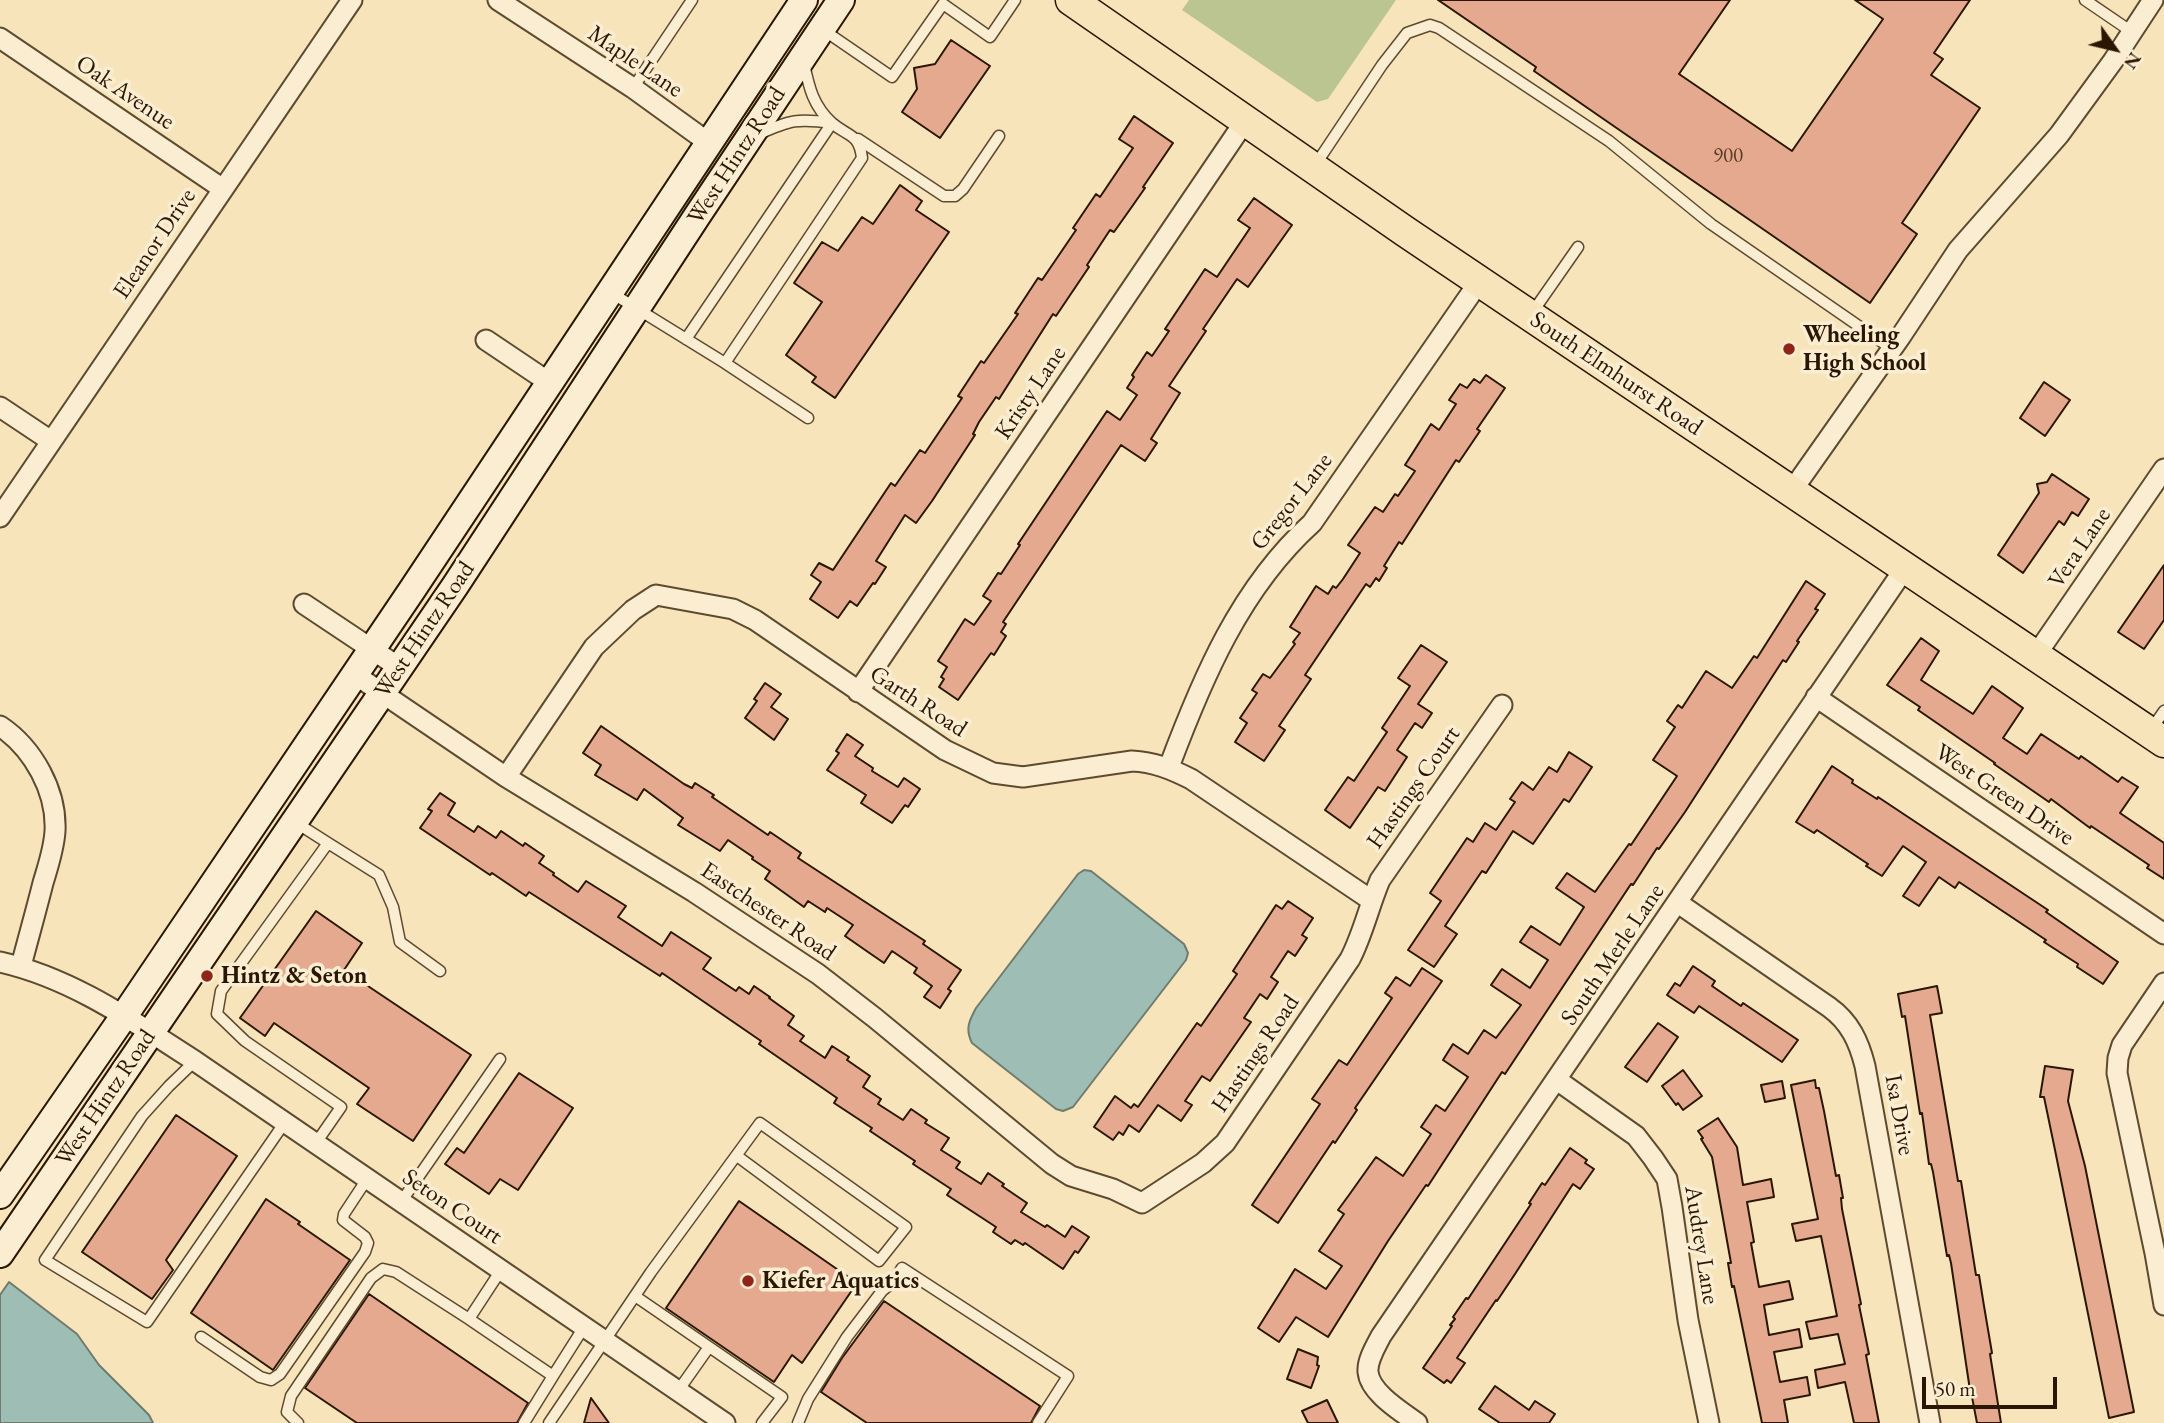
<!DOCTYPE html>
<html>
<head>
<meta charset="utf-8">
<style>
  body { margin:0 }
  #map { position:relative; width:2164px; height:1423px; overflow:hidden; background:#f8e4ba; font-family:"EB Garamond",serif }
  canvas { display:block }
  .north { position:absolute; left:2080px; top:14px; width:70px; height:70px; -webkit-text-stroke:5px #faedd2; paint-order:stroke; rotate:124deg; font-size:19px; font-weight:700; line-height:28px; text-align:center; color:#2b1700 }
  .north::after { content:''; display:block; margin:auto; width:24px; height:32px; background:#2b1700; clip-path:polygon(50% 0,100% 100%,50% 72%,0 100%) }
  .scale { position:absolute; left:1922px; top:1377px; width:135px; height:32px; box-sizing:border-box; border:4px solid #2b1700; border-top:0; padding-left:9px; font-size:21px; line-height:24px; white-space:nowrap; color:#2b1700; -webkit-text-stroke:5px #faedd2; paint-order:stroke }
</style>
</head>
<body>
<div id="map">
<canvas width="2164" height="1423"></canvas>
<div class="north">N</div>
<div class="scale">50 m</div>
</div>
<script>
const ctx = document.querySelector('canvas').getContext('2d');
ctx.lineJoin = 'round';
function fillPath(path, color) {
  ctx.fillStyle = color;
  ctx.fill(path, 'evenodd');
}
function stroke(path, color, width, dash) {
  ctx.strokeStyle = color;
  ctx.lineWidth = width;
  ctx.lineCap = dash ? 'butt' : 'round';
  ctx.setLineDash(dash || []);
  ctx.stroke(path);
}
function drawText(font, color, halo, rows, align = 'center') {
  ctx.font = font + ' "EB Garamond",serif';
  ctx.lineWidth = 7;
  ctx.setLineDash([]);
  ctx.textBaseline = 'middle';
  ctx.strokeStyle = halo;
  ctx.fillStyle = color;
  for (const [text, x, y, turn = 0] of rows) {
    ctx.save();
    ctx.translate(x, y);
    ctx.rotate((+turn || 0) * Math.PI / 180);
    ctx.textAlign = isNaN(turn) ? turn : align;
    if (halo) ctx.strokeText(text, 0, 0);
    ctx.fillText(text, 0, 0);
    ctx.restore();
  }
}
fillPath(new Path2D(`
  M1189,0H1396L1328,99L1317,102L1182,10Z`), '#bbc591');
const water = new Path2D(`
  M1084,870L1091,871L1184,944L1188,953L1186,960L1073,1107L1063,1111L1056,1109L972,1043C965,1029 969,1021 976,1008L1078,874Z
  M9,1282L77,1334L99,1365L149,1415L153,1423H0V1295Z`);
fillPath(water, '#9ebeb5');
stroke(water, '#707b6d', 2);
const building = new Path2D(`
  M1438,0H1730L1679,74L1792,151L1883,19L1855,0H1970L1934,53L1943,59L1931,75L1980,108L1902,223L1917,234L1870,303L1534,71L1536,67Z
  M951,40L990,66L940,138L902,112L917,89L914,68L935,64Z
  M1134,116L1173,143L1143,187L1145,188L1131,208L1114,232L1110,230L1087,265L1089,267L1056,316L1053,314L999,399L996,397L979,422L973,434L975,435L932,501L916,523L905,515L876,561L886,567L875,584L873,583L857,606L850,601L838,618L810,599L821,582L811,575L819,563L833,570L891,483L895,486L920,450L925,453L962,398L958,396L981,361L984,363L1018,314L1015,313L1038,278L1042,280L1076,230L1073,228L1096,194L1100,197L1133,148L1119,139Z
  M900,185L922,201L916,210L949,232L835,398L812,382L816,377L786,355L822,302L794,283L822,242L838,251L862,217L873,224Z
  M1254,198L1292,225L1248,287L1237,279L1203,329L1206,331L1169,386L1180,393L1151,439L1157,443L1145,461L1121,445L1003,622L1006,624L1001,632L1006,636L994,655L991,653L958,700L939,687L944,679L941,677L947,667L938,661L965,619L974,625L991,601L983,596L998,573L1001,574L1020,545L1018,544L1107,411L1120,420L1137,395L1127,388L1134,377L1132,375L1147,352L1152,356L1169,331L1165,329L1205,269L1217,277L1250,228L1238,220Z
  M1486,375L1505,388L1477,429L1480,431L1459,462L1456,460L1402,544L1399,542L1384,566L1387,568L1379,581L1376,578L1370,587L1366,584L1305,675L1311,679L1279,726L1285,730L1264,761L1235,742L1247,723L1240,718L1257,693L1252,690L1263,674L1270,678L1295,644L1293,642L1300,633L1290,627L1316,586L1328,594L1333,586L1336,588L1343,579L1360,553L1348,545L1375,507L1383,512L1395,494L1398,496L1415,471L1405,465L1431,424L1439,430L1456,404L1449,400L1460,384L1467,388L1474,379L1480,383Z
  M2044,382L2070,400L2045,436L2020,418Z
  M2052,474L2089,499L2078,516L2072,512L2064,525L2059,521L2023,573L1998,555L2039,493L2037,484L2047,482Z
  M2164,565V620L2144,649L2118,632Z
  M1806,581L1825,594L1815,609L1818,610L1797,641L1799,642L1786,662L1783,660L1685,812L1659,849L1657,848L1633,885L1631,884L1505,1074L1502,1072L1428,1186L1426,1185L1388,1241L1328,1337L1296,1317L1279,1342L1258,1328L1295,1269L1326,1289L1342,1266L1319,1251L1344,1214L1338,1210L1349,1195L1376,1157L1403,1176L1431,1134L1421,1127L1436,1105L1445,1111L1468,1077L1443,1060L1453,1044L1468,1054L1484,1030L1496,1038L1521,1005L1491,985L1502,969L1530,988L1548,960L1520,942L1531,926L1560,945L1584,907L1556,888L1567,873L1595,892L1629,844L1631,845L1677,776L1653,760L1675,727L1667,721L1678,705L1682,708L1706,671L1732,688L1754,656L1757,658Z
  M1921,638L1939,651L1921,680L1973,714L1992,686L2023,708L2003,738L2027,754L2041,734L2079,759L2081,756L2118,782L2122,777L2138,787L2120,813L2164,843V879L2147,868L2149,865L2091,826L2090,828L2051,799L2049,802L1994,764L1995,763L1918,710L1920,707L1887,685Z
  M1421,645L1447,662L1418,704L1432,713L1422,728L1415,723L1397,750L1407,757L1385,791L1378,787L1350,828L1325,810L1348,777L1354,781L1387,732L1382,728L1410,686L1398,678Z
  M765,683L781,694L771,707L788,719L774,740L745,718L757,701L754,699Z
  M601,726L684,784L692,788L695,783L714,795L712,797L768,835L770,832L801,853L798,858L925,941L923,944L961,970L948,989L951,991L940,1008L924,997L932,986L914,973L917,968L892,951L884,963L868,952L845,936L853,925L827,908L825,912L808,901L804,907L765,879L770,871L752,859L753,857L728,840L720,851L678,825L683,818L644,789L637,800L595,775L601,765L583,753Z
  M847,734L863,745L855,756L873,768L872,771L898,787L904,778L920,789L908,807L905,805L892,823L861,803L866,795L827,770L839,753L836,751Z
  M1569,752L1592,767L1569,802L1564,799L1533,844L1513,831L1486,873L1482,871L1445,926L1457,934L1434,967L1408,950L1441,901L1430,893L1467,838L1473,842L1485,823L1496,830L1515,802L1510,799L1522,782L1533,790L1549,767L1557,772Z
  M1832,766L1853,780L1852,783L1877,799L1878,797L2048,910L2046,912L2118,962L2103,984L2077,967L2078,964L2044,942L2046,940L1959,882L1955,888L1939,877L1919,906L1903,896L1926,862L1903,846L1882,876L1866,866L1868,864L1817,830L1814,833L1796,822Z
  M440,793L455,803L448,815L474,832L478,826L496,838L501,831L523,846L525,843L544,856L539,863L554,873L553,875L578,892L586,881L626,906L618,917L662,946L671,932L711,958L703,969L736,991L739,987L749,994L754,986L770,997L769,998L794,1016L788,1025L804,1036L800,1041L825,1058L832,1046L849,1057L847,1060L870,1076L863,1087L881,1099L878,1104L903,1120L911,1109L927,1120L925,1123L949,1138L941,1150L960,1162L956,1168L981,1184L988,1173L1004,1184L1002,1186L1027,1203L1021,1212L1045,1227L1047,1225L1065,1237L1072,1226L1089,1237L1078,1253L1075,1251L1063,1269L1025,1243L1023,1245L1015,1240L1011,1244L993,1232L996,1227L947,1195L951,1189L913,1164L915,1161L870,1131L872,1128L834,1103L837,1098L759,1044L761,1041L662,973L660,976L529,892L526,896L492,873L490,875L420,828L432,811L428,809Z
  M1288,901L1313,918L1302,935L1307,938L1295,956L1288,951L1271,977L1278,982L1267,999L1260,994L1244,1018L1251,1022L1210,1081L1202,1076L1185,1101L1192,1105L1181,1121L1158,1105L1139,1132L1129,1125L1123,1135L1119,1132L1113,1140L1094,1127L1115,1096L1131,1108L1134,1104L1138,1107L1197,1023L1201,1026L1237,974L1233,971L1276,905L1282,909Z
  M316,911L362,943L344,970L471,1055L413,1141L357,1104L369,1088L274,1023L265,1036L240,1018Z
  M1693,966L1715,981L1712,986L1741,1006L1743,1003L1798,1040L1782,1062L1699,1006L1694,1013L1667,995L1675,983L1680,986Z
  M1422,968L1442,981L1355,1108L1357,1110L1335,1143L1333,1141L1278,1223L1252,1205L1320,1104L1312,1099L1328,1076L1339,1060L1347,1065L1392,998L1385,993L1396,977L1410,986Z
  M1937,986L1942,1013L1930,1015L1958,1181H1961L1976,1275H1979L1984,1306L1992,1353L1990,1354L2001,1423H1977L1972,1397H1971L1951,1263L1949,1255L1947,1256L1933,1172L1931,1164H1929L1922,1113L1920,1114L1905,1016L1902,1017L1898,994Z
  M1658,1023L1678,1037L1647,1082L1625,1067Z
  M2045,1066L2073,1070L2068,1101L2085,1166L2134,1412L2109,1418L2055,1150L2044,1097H2040Z
  M1683,1070L1702,1096L1683,1110L1678,1103L1676,1105L1662,1086Z
  M519,1073L573,1108L518,1190L500,1179L489,1194L445,1164L457,1148L464,1153Z
  M1815,1080L1816,1088H1819L1824,1111L1836,1176L1839,1175L1843,1198H1841L1842,1209L1861,1304L1859,1305L1869,1354L1866,1355L1879,1423H1854L1845,1382L1818,1388L1815,1370L1845,1364L1838,1334L1810,1339L1806,1322L1837,1316L1821,1236L1796,1241L1792,1224L1818,1219L1791,1085Z
  M1782,1081L1785,1098L1765,1102L1761,1085Z
  M176,1115L237,1156L166,1260L173,1270L152,1299L82,1252Z
  M1718,1118L1737,1147L1743,1185L1771,1179L1774,1197L1747,1202L1754,1242L1751,1243L1759,1287L1789,1281L1793,1299L1764,1305L1769,1335L1799,1329L1802,1347L1774,1352L1780,1382L1807,1377L1810,1395L1784,1400L1788,1423H1762L1734,1286L1732,1287L1728,1263H1731L1712,1157L1701,1139L1703,1138L1698,1131Z
  M1570,1148L1587,1160L1585,1163L1594,1169L1580,1189L1573,1184L1515,1274L1497,1301L1496,1300L1457,1358L1465,1363L1451,1383L1447,1380L1444,1383L1423,1368L1452,1326L1450,1325L1455,1319L1453,1317L1466,1298L1468,1299L1531,1204L1529,1203L1542,1183L1545,1185Z
  M266,1199L300,1222L298,1224L350,1260L273,1370L191,1313Z
  M739,1201L857,1283L802,1363L792,1355L774,1382L666,1308Z
  M369,1294L528,1403L517,1423H357L305,1388Z
  M884,1301L1040,1406L1031,1423H867L821,1392L842,1358Z
  M1298,1349L1318,1357L1317,1365L1319,1366L1311,1388L1287,1379Z
  M1495,1386L1529,1410L1535,1401L1555,1414L1549,1423H1500L1479,1409Z
  M591,1398L609,1423H584Z
  M1327,1400L1338,1423H1308L1302,1411Z`);
fillPath(building, '#e4a98e');
stroke(building, '#2b1700', 2);
const lane = new Path2D(`
  M2085,0L2132,32
  M822,29L892,77L943,4L990,37L1015,0
  M633,88L692,0
  M858,139L944,196H955L963,189L999,136
  M1316,164L1382,65L1407,33L1430,25L1439,28L1609,141L1711,224L1892,349
  M610,292L725,363L808,418
  M1532,313L1578,247
  M686,339L832,123C798,118 790,120 759,134
  M725,363L862,158C859,133 848,137 832,123C813,106 809,87 804,64
  M2150,731L2164,711
  M295,822L328,843L221,991L217,1014L245,1041L341,1107L316,1143
  M328,843L379,875L393,907L400,942L440,971
  M195,1061L169,1086L142,1116L45,1260L147,1322L285,1122
  M401,1202L500,1059
  M501,1270L469,1319L553,1376L584,1327
  M635,1296L782,1397L762,1423
  M201,1337L260,1377L271,1380L280,1374L365,1252L368,1243L365,1237L343,1220L344,1214L367,1179
  M678,1391L709,1347
  M298,1423L287,1412L291,1396L371,1278L383,1269L396,1272L469,1319
  M524,1423L553,1376
  M549,1423L651,1272L760,1123L906,1227L879,1261L737,1156
  M798,1423L808,1399L847,1337L882,1291L893,1282L902,1268L1068,1376L1038,1423`);
const street = new Path2D(`
  M498,0L633,88L709,143
  M0,38L223,189
  M486,340L550,383
  M0,407L51,441
  M1791,492L1901,336L1958,250L2059,135L2113,61L2153,0
  M0,517L352,0
  M304,604L400,668
  M2036,655L2164,469
  M354,674L506,777L694,892L818,974L875,1018L1052,1164L1071,1176L1113,1189L1142,1203L1203,1163L1225,1143L1350,959C1363,934 1369,906 1380,880L1502,705
  M858,692L1245,121
  M1816,697L2164,934
  M0,726C33,748 57,791 55,831C54,849 48,866 43,883C36,911 28,939 21,966
  M1169,767C1202,679 1240,588 1312,523L1479,282
  M506,777L594,647L633,610L656,595L733,609L755,620L945,750L993,773L1023,777L1132,761C1154,762 1171,769 1191,779L1371,900
  M1678,903L1829,1007C1850,1022 1859,1042 1865,1066L1930,1423
  M0,962C72,978 134,1022 195,1061L725,1423
  M2164,983L2122,1045L2118,1058L2117,1073L2155,1253L2164,1305
  M1557,1080L1636,1136L1653,1158L1667,1179L1672,1207L1688,1320L1709,1423
  M1417,1423C1402,1412 1370,1393 1368,1372C1367,1360 1376,1346 1381,1336L1905,568`);
const secondary = new Path2D(`
  M0,1195L124,1016L412,590L804,0
  M0,1254L455,586L697,216L841,0`);
const primary = new Path2D(`
  M1071,0L1406,232L2164,742`);
stroke(lane, '#5e4a2e', 13);
stroke(street, '#5e4a2e', 23);
stroke(secondary, '#2b1700', 30);
stroke(primary, '#2b1700', 33);
stroke(lane, '#faedd2', 10);
stroke(street, '#faedd2', 19);
stroke(secondary, '#faedd2', 26);
stroke(primary, '#f8e4ba', 30);
for (const [x, y, r, color] of [
  [1789,349,7,"#8f2418"],
  [207,976,7,"#8f2418"],
  [748,1281,7,"#8f2418"]
]) {
  const dot = new Path2D();
  dot.arc(x, y, r, 0, 2 * Math.PI);
  ctx.fillStyle = color;
  ctx.fill(dot);
  stroke(dot, '#faedd2', 2.5);
}
drawText('21px', '#593c24', null, [
  ["900",1728,156]
]);
drawText('24px', '#2b1700', '#faedd2', [
  ["Maple Lane",635,62,34],
  ["Oak Avenue",125,93,34],
  ["West Hintz Road",737,156,-57],
  ["Eleanor Drive",155,244,-56],
  ["South Elmhurst Road",1616,374,34],
  ["Kristy Lane",1031,393,-56],
  ["Gregor Lane",1292,502,-52],
  ["Vera Lane",2080,548,-56],
  ["West Hintz Road",425,630,-56],
  ["Garth Road",918,702,33],
  ["Hastings Court",1414,788,-55],
  ["West Green Drive",2004,795,34],
  ["Eastchester Road",768,912,34],
  ["South Merle Lane",1613,955,-56],
  ["Hastings Road",1256,1054,-56],
  ["West Hintz Road",106,1098,-56],
  ["Isa Drive",1899,1115,80],
  ["Seton Court",452,1207,34],
  ["Audrey Lane",1701,1245,81]
]);
drawText('bold 24px', '#2b1700', '#faedd2', [
  ["Wheeling",1803,335],
  ["High School",1803,363],
  ["Hintz & Seton",221,976],
  ["Kiefer Aquatics",762,1281]
], 'left');
</script>
</body>
</html>
